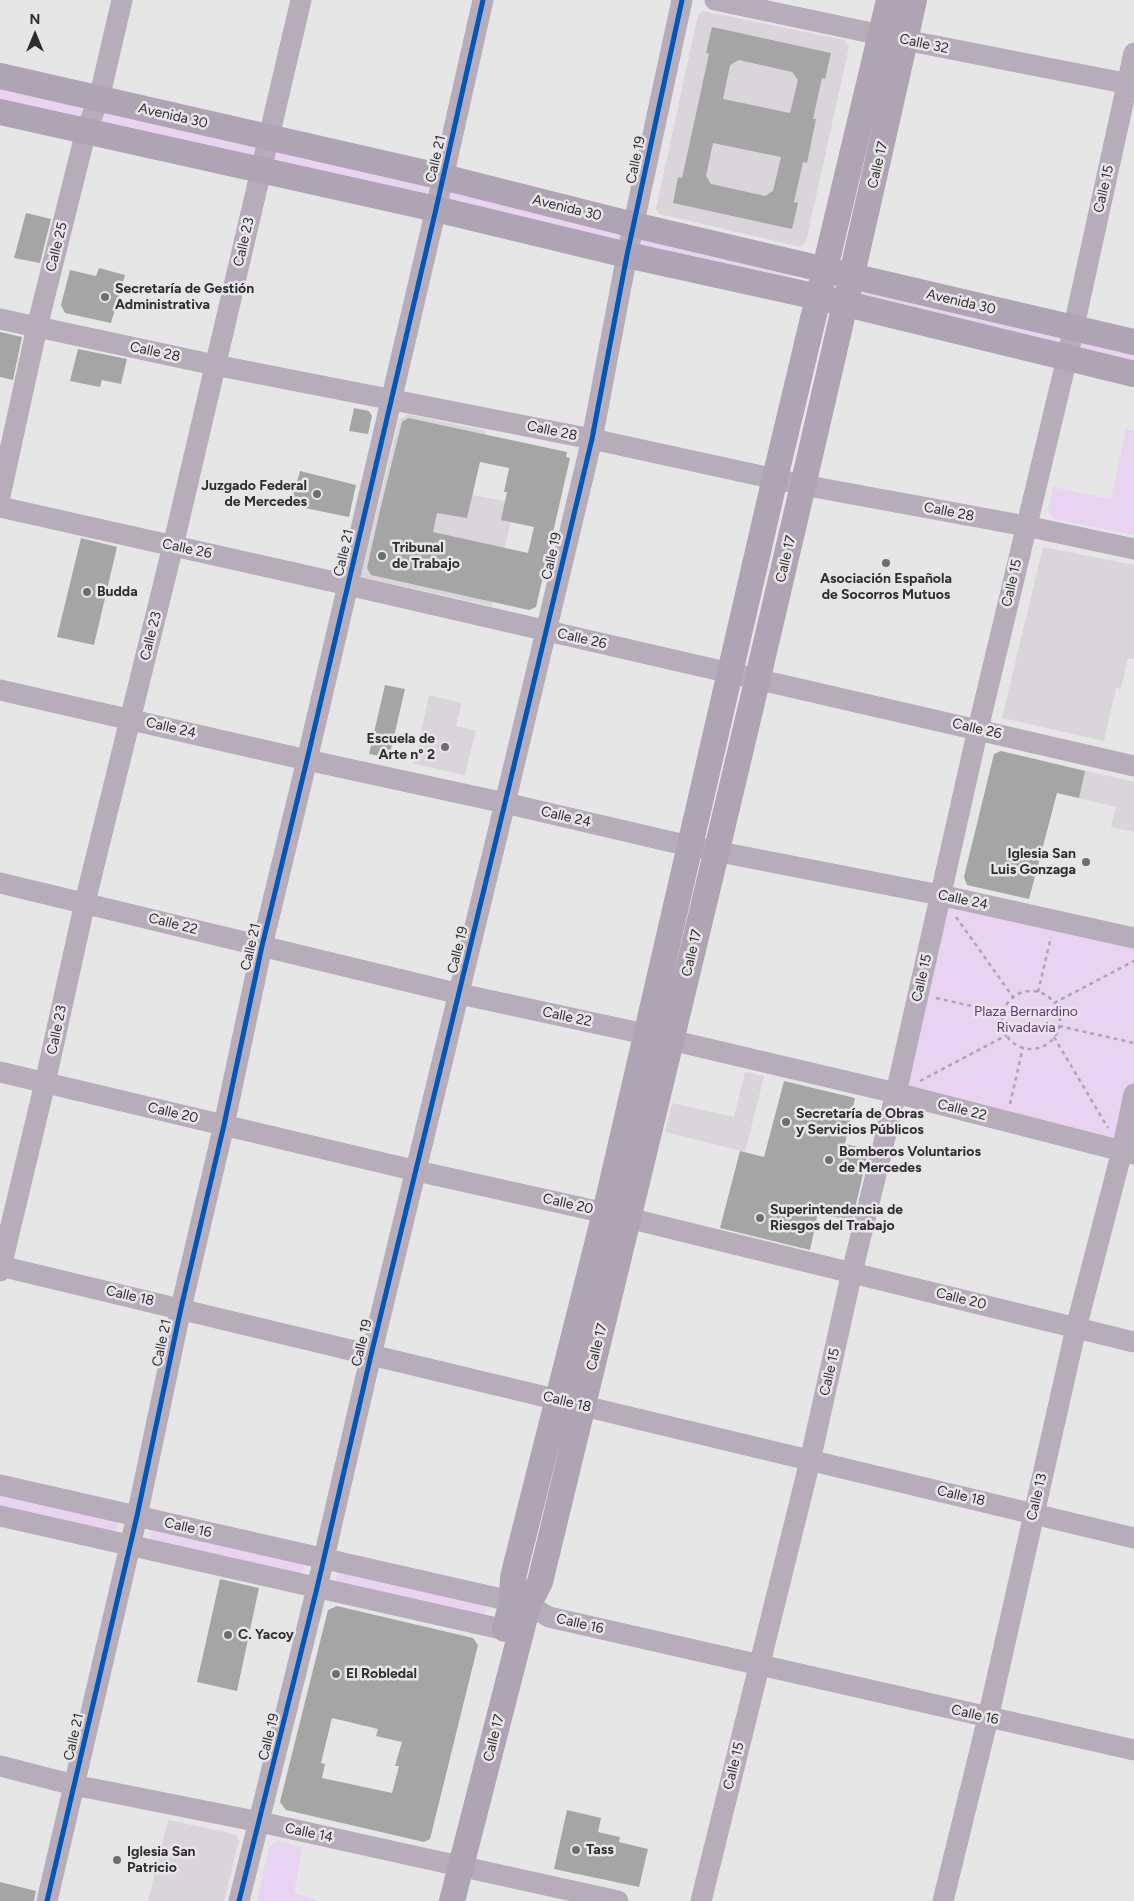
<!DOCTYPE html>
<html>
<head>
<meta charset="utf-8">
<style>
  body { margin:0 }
  #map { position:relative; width:1134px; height:1901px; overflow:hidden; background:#e7e6e7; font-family:Figtree,sans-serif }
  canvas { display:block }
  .north { position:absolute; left:10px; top:10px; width:50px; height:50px; -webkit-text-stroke:4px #e7e5e8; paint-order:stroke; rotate:0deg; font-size:14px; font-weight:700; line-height:20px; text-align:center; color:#2f2e2f }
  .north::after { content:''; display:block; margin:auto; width:18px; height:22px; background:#2f2e2f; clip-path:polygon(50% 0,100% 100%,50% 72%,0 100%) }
</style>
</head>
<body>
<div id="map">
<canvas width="1134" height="1901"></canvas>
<div class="north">N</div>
</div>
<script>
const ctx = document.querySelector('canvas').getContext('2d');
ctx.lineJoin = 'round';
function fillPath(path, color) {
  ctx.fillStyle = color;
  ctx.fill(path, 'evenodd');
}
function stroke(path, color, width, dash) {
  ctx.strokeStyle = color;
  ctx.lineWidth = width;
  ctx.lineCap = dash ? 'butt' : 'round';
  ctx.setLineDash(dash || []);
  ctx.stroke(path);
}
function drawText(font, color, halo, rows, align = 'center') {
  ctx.font = font + ' Figtree,sans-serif';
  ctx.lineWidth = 5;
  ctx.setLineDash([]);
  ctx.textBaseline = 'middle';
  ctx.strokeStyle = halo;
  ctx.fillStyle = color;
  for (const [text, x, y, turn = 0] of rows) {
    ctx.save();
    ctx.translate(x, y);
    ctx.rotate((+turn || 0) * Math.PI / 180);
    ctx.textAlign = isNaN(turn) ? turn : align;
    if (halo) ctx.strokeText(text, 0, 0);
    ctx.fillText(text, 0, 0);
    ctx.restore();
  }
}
fillPath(new Path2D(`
  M703,11L844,40L849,47L806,242L801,247L659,214L656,209L698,15Z
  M407,414L486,431L472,495L515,503L492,606L361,577L399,420Z
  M1043,547L1134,565V659L1128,658L1121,689L1116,688L1104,741L1002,718Z
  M429,695L462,703L456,726L476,730L465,775L414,764Z
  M1001,751L1134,782V832L1111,827L1116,807L1057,793L1029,899L967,885L964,877L994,754Z
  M745,1072L764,1076L745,1152L665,1132L672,1103L734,1117Z
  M168,1820L235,1834L239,1840L224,1901H148Z`), '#d9d5da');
fillPath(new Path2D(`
  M0,83L793,269L791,282L0,99Z
  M861,283L1134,345V365L856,301Z
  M1126,429L1134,431V535L1054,519L1048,511L1053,487L1111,499Z
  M940,895L1134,938V1094L1122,1151L896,1093Z
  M0,1493L116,1520L118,1528L113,1534L0,1509Z
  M155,1529L302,1562L305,1569L299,1576L152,1542L149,1535Z
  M342,1571L485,1606L486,1611L480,1616L336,1581V1577Z
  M277,1841L302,1847L294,1893L316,1899L315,1901H257L269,1847Z`), '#e8d4f0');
fillPath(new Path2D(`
  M712,27L831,53L825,79L822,78L813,119H816L807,163L803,162L794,202L798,203L792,229L673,203L678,177L682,178L709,54L706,53ZM739,60L792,72L798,80L790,113L723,99L730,65ZM713,143L781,157L773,191L765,196L711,184L706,176Z
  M26,213L51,219L40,263L14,258Z
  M99,268L125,275L111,323L65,313L61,305L70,270L96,276Z
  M0,332L22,337L13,380L0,377Z
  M78,349L127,359L121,384L102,380L100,387L70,381Z
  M354,408L369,411L372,416L368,434L349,431Z
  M408,418L567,452L566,457L570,458L536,607L529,610L371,575L367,568L381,506L402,422ZM480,462L509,468L504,492H507L501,520L534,527L528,553L433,532L437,513L467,518Z
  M300,471L356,485L349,517L290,505Z
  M81,538L117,547L94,645L57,637Z
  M385,685L405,689L389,758L369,754Z
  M1001,751L1085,771L1079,798L1057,793L1029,899L967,885L964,877L994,754Z
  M784,1081L855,1098L845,1144L869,1149L852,1221L818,1213L810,1250L720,1228L740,1151L764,1157Z
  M220,1579L259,1588L237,1691L197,1682Z
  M337,1606L473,1638L478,1645L430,1839L424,1842L286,1810L280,1802L328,1610ZM332,1718L378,1729L376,1736L402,1742L395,1766H399L392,1793L322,1778L325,1764L321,1763Z
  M567,1810L601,1818L598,1832L620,1837L619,1842L648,1849L639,1887L554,1869Z
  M0,1882L36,1891L34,1901H0Z`), '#a6a5a6');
stroke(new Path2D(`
  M956,917L1013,997
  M1002 1020a29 29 0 1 1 58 0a29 29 0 1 1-58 0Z
  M1038,992L1051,937
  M936,998L1003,1013
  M1054,1003L1134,961
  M1059,1026L1134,1043
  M1054,1037L1108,1128
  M920,1081L1007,1035
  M1010,1104L1023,1047`), '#aca7af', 2.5, [4, 4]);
stroke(new Path2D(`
  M715,0L905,40L1134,85
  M0,319L215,365L592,439L803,485L1026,526L1134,549
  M0,496L37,327L86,131L99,99L122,0
  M0,507L348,585L1134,766
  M0,690L307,760L505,803L689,846L940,895L1134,938
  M0,883L460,994L645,1034L896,1093L1134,1154
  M0,1072L417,1171L628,1218L1134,1342
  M0,1266L1134,1538
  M0,1271L45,1083L85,902L173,546L301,0
  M0,1485L528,1605L549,1617L1134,1750
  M0,1516L519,1633
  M0,1766L74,1785L260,1822L618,1901
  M47,1901L137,1516L181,1308L224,1125L262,946L307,760L436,209L483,0
  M239,1901L317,1588L371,1355L505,803L592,439L627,255L682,0
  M701,1901L810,1461L852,1272L896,1093L978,729L1067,358L1134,53
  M943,1901L988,1718L1076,1328L1122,1151L1134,1094`), '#b6acba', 21);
stroke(new Path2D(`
  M0,76L443,177L634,225L1134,342
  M0,112L436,209L627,255L818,297L1134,374
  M505,1629L512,1601L513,1578L516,1565L605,1213L775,478L889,0
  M452,1901L528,1605L540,1582C668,1055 796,529 914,0`), '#afa4b3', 26);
stroke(new Path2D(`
  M47,1901L137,1516L181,1308L224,1125L262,946L307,760L436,209L483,0
  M239,1901L317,1588L371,1355L505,803L592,439L627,255L682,0`), '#0057b8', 5);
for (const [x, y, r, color] of [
  [105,297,5,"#6f6e6f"],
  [317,494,5,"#6f6e6f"],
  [382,556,5,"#6f6e6f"],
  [886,563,5,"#6f6e6f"],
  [87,592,5,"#6f6e6f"],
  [445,747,5,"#6f6e6f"],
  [1086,862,5,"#6f6e6f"],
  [786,1122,5,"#6f6e6f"],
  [829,1160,5,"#6f6e6f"],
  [760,1218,5,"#6f6e6f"],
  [228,1635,5,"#6f6e6f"],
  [336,1674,5,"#6f6e6f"],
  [576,1850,5,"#6f6e6f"],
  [117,1860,5,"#6f6e6f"]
]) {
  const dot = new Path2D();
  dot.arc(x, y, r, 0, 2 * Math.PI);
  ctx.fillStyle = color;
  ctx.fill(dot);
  stroke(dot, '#e7e5e8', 2);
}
drawText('14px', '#2f2e2f', '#e7e5e8', [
  ["Calle 32",924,44,12],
  ["Avenida 30",173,116,13],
  ["Calle 21",436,159,-77],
  ["Calle 19",636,160,-78],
  ["Calle 17",878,165,-77],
  ["Calle 15",1104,189,-77],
  ["Avenida 30",567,208,14],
  ["Calle 23",244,242,-77],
  ["Calle 25",57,247,-76],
  ["Avenida 30",961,302,13],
  ["Calle 28",155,352,12],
  ["Calle 28",552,431,12],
  ["Calle 28",949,512,11],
  ["Calle 26",187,549,12],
  ["Calle 21",344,553,-77],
  ["Calle 19",552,556,-77],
  ["Calle 17",786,559,-77],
  ["Calle 15",1012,583,-77],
  ["Calle 23",151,636,-76],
  ["Calle 26",582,639,13],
  ["Calle 24",171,728,13],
  ["Calle 26",977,729,13],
  ["Calle 24",566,817,13],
  ["Calle 24",963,900,12],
  ["Calle 22",173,924,14],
  ["Calle 21",251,947,-77],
  ["Calle 19",458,950,-76],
  ["Calle 17",692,953,-77],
  ["Calle 15",922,978,-77],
  ["Calle 22",567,1017,12],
  ["Calle 23",57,1030,-78],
  ["Calle 22",962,1110,14],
  ["Calle 20",173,1113,13],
  ["Calle 20",568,1204,13],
  ["Calle 18",130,1296,13],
  ["Calle 20",961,1299,14],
  ["Calle 21",162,1343,-78],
  ["Calle 19",362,1343,-76],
  ["Calle 17",597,1347,-76],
  ["Calle 15",830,1372,-77],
  ["Calle 18",567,1402,14],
  ["Calle 18",961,1496,13],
  ["Calle 13",1037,1497,-77],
  ["Calle 16",188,1528,13],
  ["Calle 16",580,1624,13],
  ["Calle 16",975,1715,13],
  ["Calle 21",74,1737,-77],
  ["Calle 19",269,1737,-76],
  ["Calle 17",494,1738,-76],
  ["Calle 15",734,1766,-76],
  ["Calle 14",309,1833,12]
]);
drawText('bold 14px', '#2f2e2f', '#e7e5e8', [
  ["Secretaría de Gestión",115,289],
  ["Administrativa",115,305],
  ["Juzgado Federal",307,486,"right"],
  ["de Mercedes",307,502,"right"],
  ["Tribunal",392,548],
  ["de Trabajo",392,564],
  ["Asociación Española",886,579,"center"],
  ["de Socorros Mutuos",886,595,"center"],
  ["Budda",97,592],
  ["Escuela de",435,739,"right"],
  ["Arte n° 2",435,755,"right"],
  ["Iglesia San",1076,854,"right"],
  ["Luis Gonzaga",1076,870,"right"],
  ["Secretaría de Obras",796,1114],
  ["y Servicios Públicos",796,1130],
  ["Bomberos Voluntarios",839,1152],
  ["de Mercedes",839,1168],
  ["Superintendencia de",770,1210],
  ["Riesgos del Trabajo",770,1226],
  ["C. Yacoy",238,1635],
  ["El Robledal",346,1674],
  ["Tass",586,1850],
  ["Iglesia San",127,1852],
  ["Patricio",127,1868]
], 'left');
drawText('14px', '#6a347f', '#e7e5e8', [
  ["Plaza Bernardino",1026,1012],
  ["Rivadavia",1026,1028]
]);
</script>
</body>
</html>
